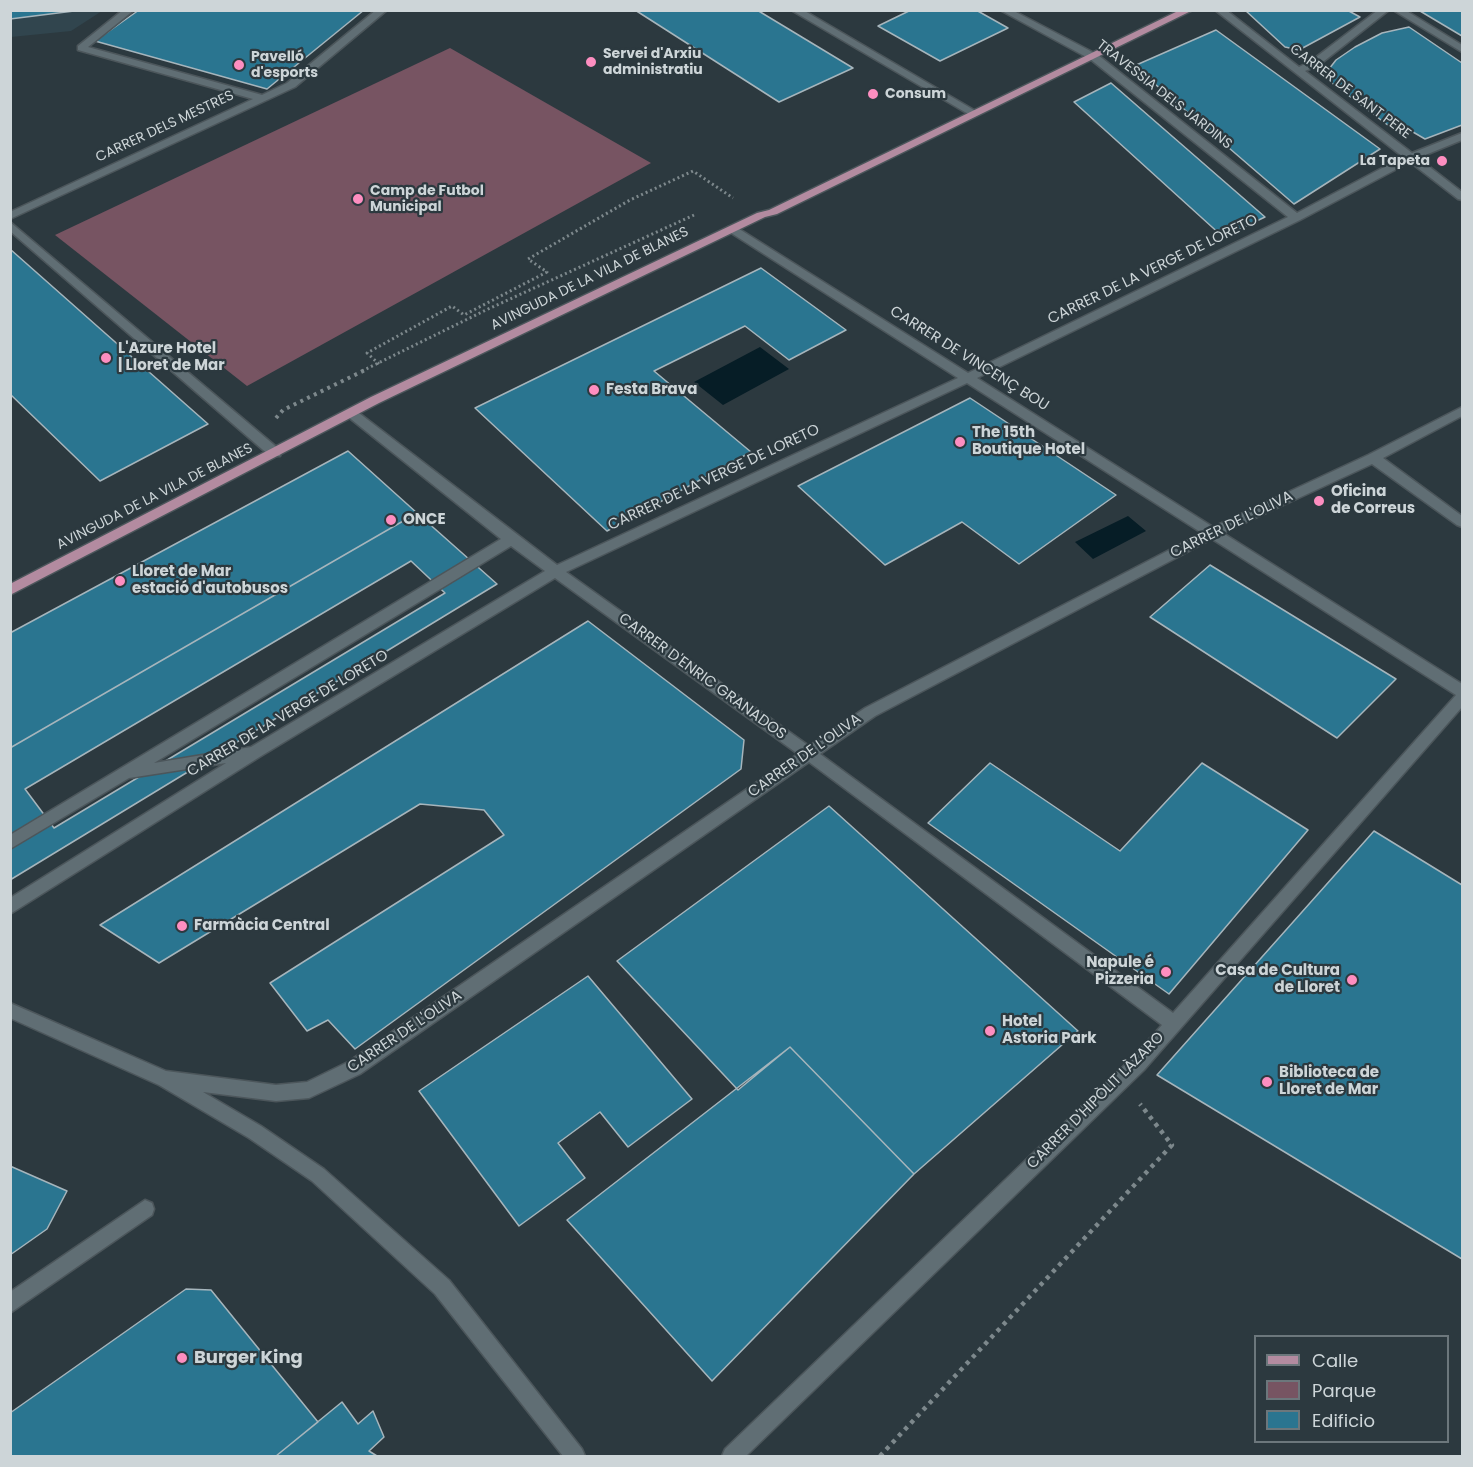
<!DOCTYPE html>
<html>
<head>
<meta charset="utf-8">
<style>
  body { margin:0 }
  #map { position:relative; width:1473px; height:1467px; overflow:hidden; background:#2c393f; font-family:Poppins,sans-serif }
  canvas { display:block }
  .frame { position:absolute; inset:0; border:12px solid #cdd5d8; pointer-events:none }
  .legend { position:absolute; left:1254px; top:1335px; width:195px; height:108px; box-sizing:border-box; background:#2c393f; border:2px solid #6c777c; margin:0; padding:8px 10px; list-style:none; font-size:18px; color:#cdd5d8 }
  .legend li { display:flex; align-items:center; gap:12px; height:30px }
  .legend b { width:30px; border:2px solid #6c777c }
</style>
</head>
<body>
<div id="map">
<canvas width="1473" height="1467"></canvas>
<div class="frame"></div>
<ul class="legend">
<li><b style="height:8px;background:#b38ba0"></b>Calle</li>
<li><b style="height:16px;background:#775462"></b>Parque</li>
<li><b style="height:16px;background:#2a7590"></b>Edificio</li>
</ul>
</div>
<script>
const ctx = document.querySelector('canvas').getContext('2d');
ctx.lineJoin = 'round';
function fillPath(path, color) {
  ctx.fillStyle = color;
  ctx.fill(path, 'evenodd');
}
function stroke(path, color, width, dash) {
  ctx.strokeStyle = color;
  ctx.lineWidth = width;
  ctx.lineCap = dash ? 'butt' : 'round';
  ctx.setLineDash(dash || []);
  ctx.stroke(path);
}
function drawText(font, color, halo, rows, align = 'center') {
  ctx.font = font + ' Poppins,sans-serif';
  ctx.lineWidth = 4.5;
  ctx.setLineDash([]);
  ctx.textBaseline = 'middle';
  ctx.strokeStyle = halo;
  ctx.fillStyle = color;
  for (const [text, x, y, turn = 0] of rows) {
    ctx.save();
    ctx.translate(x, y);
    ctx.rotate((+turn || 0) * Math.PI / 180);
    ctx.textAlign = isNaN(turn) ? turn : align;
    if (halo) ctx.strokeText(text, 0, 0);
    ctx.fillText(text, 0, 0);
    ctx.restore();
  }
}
fillPath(new Path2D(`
  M11,11H102L71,31L11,37Z`), '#31454e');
fillPath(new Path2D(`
  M450,48L651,163L247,386L55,235Z`), '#775462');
fillPath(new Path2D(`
  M760,347L789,369L723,405L694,382Z
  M1128,516L1146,531L1093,559L1075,542Z`), '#061d26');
const building = new Path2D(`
  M10,10H82L10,19Z
  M139,10H364L267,89L95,41Z
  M635,10H757L853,68L779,102Z
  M911,10H976L1008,28L940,61L878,26Z
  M1347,10L1360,17L1299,50L1285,47L1246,11Z
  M1422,10H1462V36L1420,11Z
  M1409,27L1462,63V125L1425,139L1401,125L1393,129L1328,80L1329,69L1336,60L1355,47L1382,33Z
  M1216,30L1380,149L1294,204L1134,66Z
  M1111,83L1265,217L1223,237L1074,102Z
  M10,249L97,326L208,424L100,481L10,394Z
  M761,268L846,330L789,360L745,326L654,371L751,452L607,531L475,408Z
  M970,398L1116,495L1019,564L962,522L885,565L798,486Z
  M348,451L417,513L10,748V633Z
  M417,513L497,584L10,880V748ZM411,561L445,593L54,828L25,789Z
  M1210,565L1396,679L1337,738L1150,617Z
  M588,621L744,740L741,769L355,1049L328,1020L307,1031L270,983L504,835L484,810L420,804L159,963L100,925Z
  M990,763L1120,851L1202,763L1308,830L1169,994L928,823Z
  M829,806L1078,1031L914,1174L790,1047L738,1090L617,961Z
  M1374,831L1462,885V1259L1157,1075Z
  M588,976L692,1099L628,1147L600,1112L558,1143L585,1178L519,1226L419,1091Z
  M790,1047L914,1174L712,1381L567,1220Z
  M10,1166L67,1191L47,1229L10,1255Z
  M186,1289L211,1290L318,1422L276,1456H10V1413Z
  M342,1402L358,1424L373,1411L384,1437L369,1451L377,1456H276Z`);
fillPath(building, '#2a7590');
stroke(building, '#a6b5bc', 1.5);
const minor = new Path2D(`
  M123,10H134L88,47L262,95L287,83L376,10H387L295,87L10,219V212L253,99L78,50V46Z
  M791,10H803L979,113L970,115Z
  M1000,10H1012L1098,55L1297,213L1403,157L1215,10H1226L1299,67L1311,61L1378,10H1389L1319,65L1305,71L1412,153L1462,133V140L1418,158L1462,192V200L1458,199L1410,162L1300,220L977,378L1213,527L1368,455L1462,407V416L1383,458L1462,516V527L1457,525L1372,464L1223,533L1462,684V707L1144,1070L746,1456H722L725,1449L1132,1058L1162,1025L809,762L360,1074L309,1098L276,1101L203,1092L261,1126L324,1169L449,1280L582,1449L585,1456H563L435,1294L312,1181L249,1138L159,1085L10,1018V1003L166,1071L276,1085L307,1082L348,1062L798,754L555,578L261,756L10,914V898L226,763L129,778L10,849V835L501,539L347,416L345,413L347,410H355L557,565L958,378L728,231V227H736L968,373L1288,217L1090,59ZM967,383L1202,533L865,708L809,746L566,572ZM1212,539L1456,695L1173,1013L820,754L875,716ZM511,546L545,571L251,747L154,763Z
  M1393,10H1405L1462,45V52Z
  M10,222L280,450L281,453L280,456H270L10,231Z
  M145,1200L152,1203L154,1209L152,1215L10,1313V1292Z`);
const major = new Path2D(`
  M1180,10H1193L777,214L765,217L379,403L10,595V584L371,397L757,213L769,210Z`);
stroke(minor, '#4c565b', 3);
stroke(major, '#4c565b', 3);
stroke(new Path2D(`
  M379,364L367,353L452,306L464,315L547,272L528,259L630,200L693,171L733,198
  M362,371L486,310L694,215`), '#7d888c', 3, [2, 3]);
stroke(new Path2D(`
  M276,418L283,410L365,370`), '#7d888c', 4, [3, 4.5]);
stroke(new Path2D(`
  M880,1456L1172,1145L1140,1104`), '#7d888c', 4.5, [4, 5]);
fillPath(minor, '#606e74');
fillPath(major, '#b38ba0');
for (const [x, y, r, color] of [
  [591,62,6,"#fd8ec0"],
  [239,65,6,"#fd8ec0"],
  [873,94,6,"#fd8ec0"],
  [1442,161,6,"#fd8ec0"],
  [358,199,6,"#fd8ec0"],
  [106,358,6,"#fd8ec0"],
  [594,390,6,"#fd8ec0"],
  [960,442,6,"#fd8ec0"],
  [1319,501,6,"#fd8ec0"],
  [391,520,6,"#fd8ec0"],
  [120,581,6,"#fd8ec0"],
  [182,926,6,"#fd8ec0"],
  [1166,972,6,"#fd8ec0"],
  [1352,980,6,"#fd8ec0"],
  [990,1031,6,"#fd8ec0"],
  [1267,1082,6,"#fd8ec0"],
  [182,1358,6,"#fd8ec0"]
]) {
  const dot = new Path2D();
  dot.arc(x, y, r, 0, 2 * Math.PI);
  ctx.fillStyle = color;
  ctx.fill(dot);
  stroke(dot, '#2c393f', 2);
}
drawText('bold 14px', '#cdd5d8', '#2c393f', [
  ["Servei d'Arxiu",603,54],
  ["administratiu",603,70],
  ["Pavelló",251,57],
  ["d'esports",251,73],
  ["Consum",885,94],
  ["La Tapeta",1430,161,"right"],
  ["Camp de Futbol",370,191],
  ["Municipal",370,207]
], 'left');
drawText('14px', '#cdd5d8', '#2c393f', [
  ["CARRER DE SANT PERE",1350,92,37],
  ["TRAVESSIA DELS JARDINS",1164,95,38],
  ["CARRER DELS MESTRES",165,127,-25],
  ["AVINGUDA DE LA VILA DE BLANES",590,279,-26],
  ["AVINGUDA DE LA VILA DE BLANES",155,497,-27]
]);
drawText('15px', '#cdd5d8', '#2c393f', [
  ["CARRER DE LA VERGE DE LORETO",1153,270,-26],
  ["CARRER DE VINCENÇ BOU",969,359,32],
  ["CARRER DE LA VERGE DE LORETO",714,478,-25],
  ["CARRER DE L'OLIVA",1232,525,-26],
  ["CARRER D'ENRIC GRANADOS",702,677,36],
  ["CARRER DE LA VERGE DE LORETO",288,714,-31],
  ["CARRER DE L'OLIVA",805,756,-35],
  ["CARRER DE L'OLIVA",405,1032,-34],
  ["CARRER D'HIPÒLIT LÀZARO",1096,1101,-45]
]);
drawText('bold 15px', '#cdd5d8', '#2c393f', [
  ["L'Azure Hotel",118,349],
  ["| Lloret de Mar",118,366],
  ["Festa Brava",606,390],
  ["The 15th",972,433],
  ["Boutique Hotel",972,450],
  ["Oficina",1331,492],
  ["de Correus",1331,509],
  ["ONCE",403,520],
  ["Lloret de Mar",132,572],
  ["estació d'autobusos",132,589],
  ["Farmàcia Central",194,926],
  ["Napule é",1154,963,"right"],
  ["Pizzeria",1154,980,"right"],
  ["Casa de Cultura",1340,971,"right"],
  ["de Lloret",1340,988,"right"],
  ["Hotel",1002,1022],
  ["Astoria Park",1002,1039],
  ["Biblioteca de",1279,1073],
  ["Lloret de Mar",1279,1090]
], 'left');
drawText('bold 18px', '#cdd5d8', '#2c393f', [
  ["Burger King",194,1358]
], 'left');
</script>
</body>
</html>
